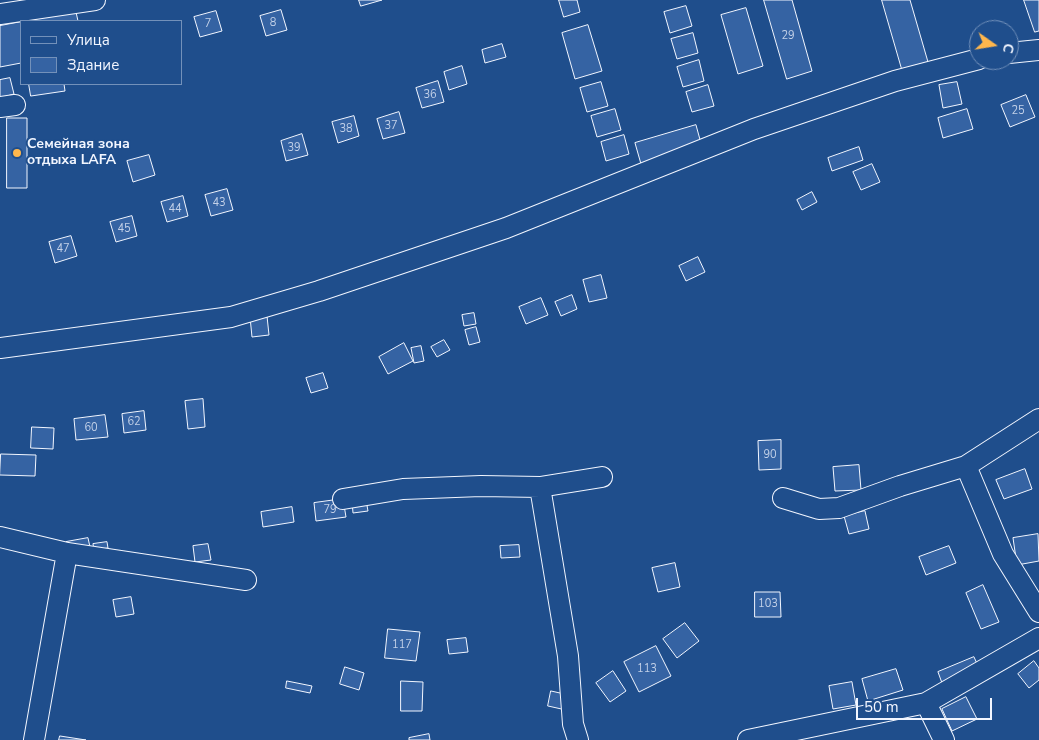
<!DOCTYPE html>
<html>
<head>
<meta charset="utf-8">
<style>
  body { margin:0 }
  #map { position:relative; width:1039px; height:740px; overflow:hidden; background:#1f4e8c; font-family:"Nunito Sans",sans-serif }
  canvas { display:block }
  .legend { position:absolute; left:20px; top:20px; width:162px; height:65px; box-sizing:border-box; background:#1f4e8c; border:1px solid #7391ba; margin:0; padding:6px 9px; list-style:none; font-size:15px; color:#f2f6ff }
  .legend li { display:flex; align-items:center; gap:10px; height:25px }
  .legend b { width:25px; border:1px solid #7391ba }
  .north { position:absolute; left:969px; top:20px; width:50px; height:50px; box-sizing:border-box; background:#1f4e8c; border:1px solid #7391ba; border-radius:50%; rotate:103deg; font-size:14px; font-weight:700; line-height:20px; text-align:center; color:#f2f6ff }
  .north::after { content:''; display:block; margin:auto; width:18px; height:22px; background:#ffb74d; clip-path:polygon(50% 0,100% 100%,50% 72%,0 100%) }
  .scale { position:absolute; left:856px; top:698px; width:136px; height:22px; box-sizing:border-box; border:2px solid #f2f6ff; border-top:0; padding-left:6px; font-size:15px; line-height:18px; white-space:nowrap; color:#f2f6ff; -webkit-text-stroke:4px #1f4e8c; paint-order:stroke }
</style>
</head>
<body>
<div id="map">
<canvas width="1039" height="740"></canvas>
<ul class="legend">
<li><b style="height:6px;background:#1f4e8c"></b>Улица</li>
<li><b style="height:14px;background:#3563a3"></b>Здание</li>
</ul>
<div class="north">С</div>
<div class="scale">50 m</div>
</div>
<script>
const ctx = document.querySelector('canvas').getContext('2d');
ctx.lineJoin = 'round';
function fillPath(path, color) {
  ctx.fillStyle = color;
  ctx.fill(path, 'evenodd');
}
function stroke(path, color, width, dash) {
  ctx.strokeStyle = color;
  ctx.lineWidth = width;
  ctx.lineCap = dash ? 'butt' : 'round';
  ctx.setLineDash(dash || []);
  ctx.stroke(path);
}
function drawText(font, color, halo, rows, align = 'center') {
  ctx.font = font + ' "Nunito Sans",sans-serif';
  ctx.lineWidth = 4;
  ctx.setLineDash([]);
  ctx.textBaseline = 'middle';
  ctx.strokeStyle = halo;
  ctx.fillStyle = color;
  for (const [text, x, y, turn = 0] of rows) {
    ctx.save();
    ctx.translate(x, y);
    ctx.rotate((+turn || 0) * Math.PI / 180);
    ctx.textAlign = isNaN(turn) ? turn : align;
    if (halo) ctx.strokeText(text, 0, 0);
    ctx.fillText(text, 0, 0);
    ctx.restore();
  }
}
const building = new Path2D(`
  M359,0H382L361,6Z
  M559,0H577L580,12L564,17Z
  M764,0H792L812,71L787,79Z
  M882,0H910L928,62L902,69Z
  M1024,0H1039V31L1035,32Z
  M686,6L692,26L670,33L664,12Z
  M746,8L763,66L738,74L721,15Z
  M281,10L287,30L266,36L260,16Z
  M216,11L222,31L200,37L194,17Z
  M76,12L78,21H25Z
  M21,22V63L0,67V26Z
  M588,25L602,71L575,79L562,33Z
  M693,33L698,53L677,59L671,39Z
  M502,44L506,57L485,63L482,50Z
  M699,60L704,81L683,87L677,67Z
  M462,66L467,84L449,90L444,72Z
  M10,78L14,94L0,98V80Z
  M438,81L444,102L422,108L416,88Z
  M601,82L608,106L587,112L580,88Z
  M957,82L962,104L943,108L939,85Z
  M29,84H64L65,91L31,96Z
  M708,85L714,106L692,112L686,92Z
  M1026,95L1035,117L1010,127L1001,105Z
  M615,109L621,130L597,137L591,116Z
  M967,109L973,129L943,138L938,118Z
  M399,112L405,133L383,139L377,119Z
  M354,116L359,136L338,143L332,122Z
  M7,118H27V188H7Z
  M696,125L702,147L641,164L635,143Z
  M302,134L308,155L286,161L281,141Z
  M624,135L629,154L606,161L601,142Z
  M859,147L863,160L832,171L828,158Z
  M149,155L155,175L133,182L127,161Z
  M872,164L880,182L861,190L853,172Z
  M227,189L233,210L211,216L205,195Z
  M812,192L817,202L802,210L797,200Z
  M183,196L188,216L167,222L161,202Z
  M132,216L137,236L116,242L110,222Z
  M71,236L77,256L55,263L49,242Z
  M698,257L705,272L686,281L679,266Z
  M601,275L607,298L589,302L583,280Z
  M572,295L577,309L561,316L555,302Z
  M541,298L548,315L526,324L519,307Z
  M474,313L476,324L464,326L462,315Z
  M267,316L269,335L252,337L250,317Z
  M476,327L480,342L469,345L465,330Z
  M444,340L450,350L437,357L431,347Z
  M404,343L413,361L388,374L379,357Z
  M421,346L424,361L414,363L411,348Z
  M323,373L328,388L311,393L306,378Z
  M203,399L205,427L188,429L185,401Z
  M144,411L146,430L124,433L122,414Z
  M105,415L108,437L76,440L74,419Z
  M32,427L54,428L53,449L31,448Z
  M781,440V469L759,470L758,441Z
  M1,454L36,455L35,476L0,475Z
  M859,465L861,490L835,491L833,467Z
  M1025,469L1032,489L1004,499L996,480Z
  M343,499L346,517L316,521L314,503Z
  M366,500L368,511L353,513L352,501Z
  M292,507L294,522L263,527L261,512Z
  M865,511L869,529L849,534L844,516Z
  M1038,534L1039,561L1017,565L1013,538Z
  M88,538L90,547L67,550L66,542Z
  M107,542L108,548L94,550L93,544Z
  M208,544L211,560L195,562L193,546Z
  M519,545L520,557L501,558L500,546Z
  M949,546L956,563L926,575L919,557Z
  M675,563L680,587L658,592L652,568Z
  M983,585L999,622L981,629L966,593Z
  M755,592H780L781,617H755Z
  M131,597L134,614L116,617L113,600Z
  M685,623L699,641L677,658L663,639Z
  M388,629L420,632L416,661L385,658Z
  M466,638L468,652L449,654L447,640Z
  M656,646L671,676L639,692L624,662Z
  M974,657L979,668L942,683L938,672Z
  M1034,661L1039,668V680L1029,688L1018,674Z
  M345,667L364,673L359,690L340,684Z
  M896,669L903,690L868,701L862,679Z
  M613,671L626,691L610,702L596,683Z
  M287,681L312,686L310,693L286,688Z
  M401,681L423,682L422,711H401Z
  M852,682L856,705L833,709L829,686Z
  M551,691L569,695L566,710L548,706Z
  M966,697L977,719L952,731L942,709Z
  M429,734L430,740H409V738Z
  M60,736L86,740H59Z`);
fillPath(building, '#3563a3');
stroke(building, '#f2f6ff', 1);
const minor = new Path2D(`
  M0,14L95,0
  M1009,53L1039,50
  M0,107L15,105
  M0,348L231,317L319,291L506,228L754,129L895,81L979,59
  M966,466L1003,554L1039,612
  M540,487L568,656L573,724L578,740
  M783,498L819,509L839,508L900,486L966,466L1039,419
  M343,499L403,489L481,486L540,487L602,477
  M0,537L67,553L246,580
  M926,703L944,740
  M34,740L67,553
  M748,740L926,703L1039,638`);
stroke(minor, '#f2f6ff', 22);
stroke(minor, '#1f4e8c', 20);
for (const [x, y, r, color] of [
  [17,153,5,"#ffb74d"]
]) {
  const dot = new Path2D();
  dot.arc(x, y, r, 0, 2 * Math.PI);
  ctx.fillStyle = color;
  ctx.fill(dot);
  stroke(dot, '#1f4e8c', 2);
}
drawText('11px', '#c3d1e8', null, [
  ["8",273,23],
  ["7",208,24],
  ["29",788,36],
  ["36",430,95],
  ["25",1018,111],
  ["37",391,126],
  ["38",346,129],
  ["39",294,148],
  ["43",219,203],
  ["44",175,209],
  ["45",124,229],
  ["47",63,249],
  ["62",134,422],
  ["60",91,428],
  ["90",770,455],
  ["79",330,510],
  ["103",768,604],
  ["117",402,645],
  ["113",647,669]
]);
drawText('bold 14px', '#f2f6ff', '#1f4e8c', [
  ["Семейная зона",27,145],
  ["отдыха LAFA",27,161]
], 'left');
</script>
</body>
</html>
